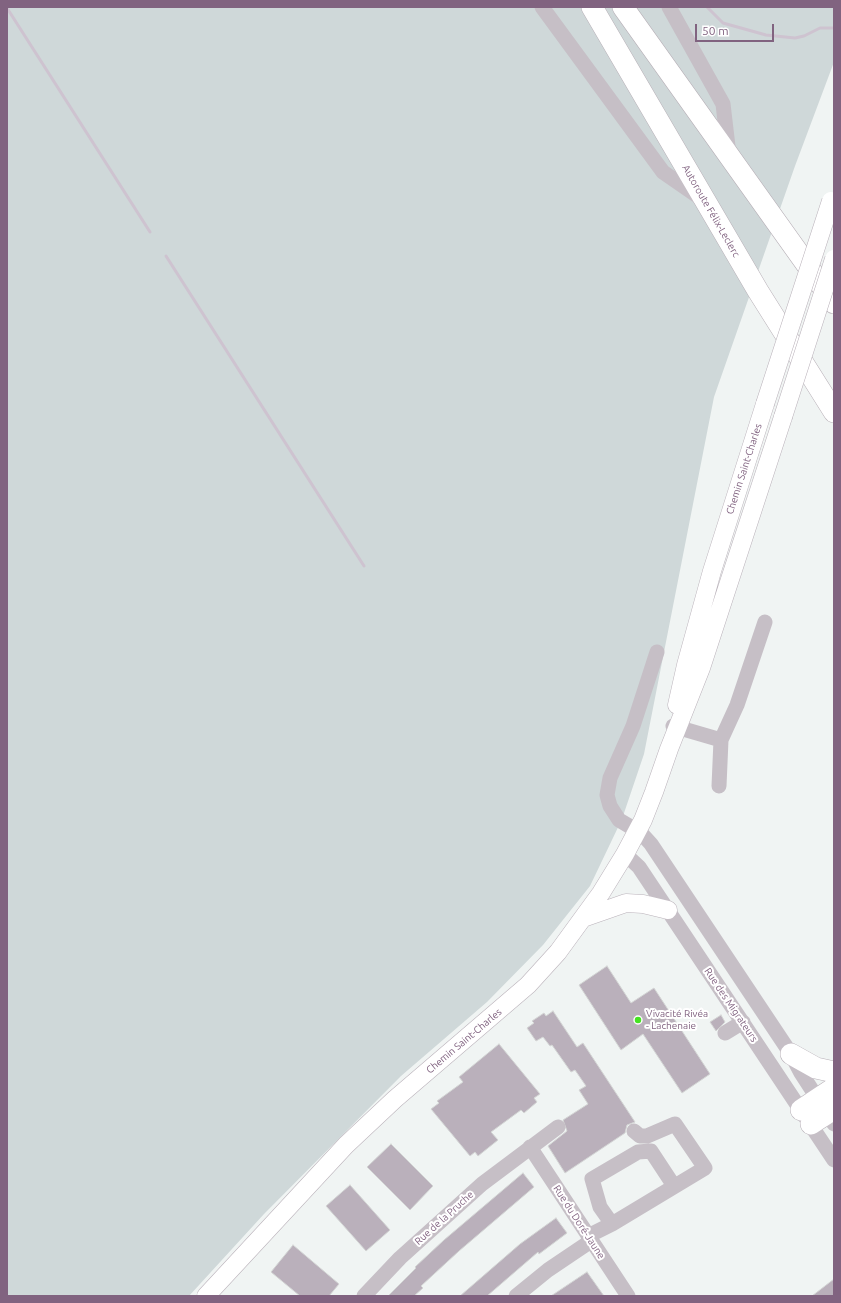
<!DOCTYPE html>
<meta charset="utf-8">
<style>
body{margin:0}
#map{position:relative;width:841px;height:1303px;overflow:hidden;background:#f0f4f3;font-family:Ubuntu,sans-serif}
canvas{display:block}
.frame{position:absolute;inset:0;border:8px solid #816380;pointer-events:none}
.scale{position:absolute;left:695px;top:24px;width:79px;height:18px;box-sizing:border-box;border:2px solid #816380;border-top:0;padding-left:5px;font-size:12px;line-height:14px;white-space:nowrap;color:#816380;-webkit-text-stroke:3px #fff;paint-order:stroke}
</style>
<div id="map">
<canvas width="841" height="1303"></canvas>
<div class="frame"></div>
<div class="scale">50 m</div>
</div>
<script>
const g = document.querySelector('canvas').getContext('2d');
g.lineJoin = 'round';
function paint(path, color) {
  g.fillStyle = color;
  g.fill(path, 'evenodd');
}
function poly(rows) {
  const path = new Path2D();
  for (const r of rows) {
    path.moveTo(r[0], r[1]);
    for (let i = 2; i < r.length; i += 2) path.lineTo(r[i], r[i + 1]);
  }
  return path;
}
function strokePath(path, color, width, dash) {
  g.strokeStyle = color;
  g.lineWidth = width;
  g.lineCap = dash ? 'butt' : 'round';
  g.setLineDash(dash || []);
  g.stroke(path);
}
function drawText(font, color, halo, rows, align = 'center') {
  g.font = font + ' Ubuntu,sans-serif';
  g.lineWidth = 4;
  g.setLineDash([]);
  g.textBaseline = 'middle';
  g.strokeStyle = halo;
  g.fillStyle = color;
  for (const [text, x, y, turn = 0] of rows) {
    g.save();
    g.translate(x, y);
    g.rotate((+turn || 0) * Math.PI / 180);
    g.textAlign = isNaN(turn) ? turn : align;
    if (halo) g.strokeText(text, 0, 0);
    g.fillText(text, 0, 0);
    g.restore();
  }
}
const green = poly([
 [7,7,834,7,834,62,795,166,714,397,644,754,622,819,590,886,543,945,487,1002,401,1076,264,1214,189,1296,7,1296]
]);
const stream = poly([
 [707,7,723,23,766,35,795,38,804,36,820,28,834,28],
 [7,8,150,232],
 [166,256,364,566]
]);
const building = poly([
 [607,966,631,1003,654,988,710,1074,682,1093,643,1034,621,1050,579,985,607,966],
 [553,1011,577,1047,583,1043,635,1122,627,1125,625,1133,565,1173,548,1146,567,1131,563,1120,588,1104,579,1090,586,1086,575,1070,571,1072,552,1045,550,1046,543,1037,536,1041,527,1028,534,1023,532,1021,544,1013,546,1016,553,1011],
 [721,1015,725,1022,716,1031,710,1022,721,1015],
 [499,1044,540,1094,534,1098,537,1102,524,1113,521,1110,491,1132,498,1140,478,1156,475,1152,470,1156,431,1109,439,1103,437,1101,463,1082,459,1077,499,1044],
 [391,1144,433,1186,410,1210,367,1167,391,1144],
 [523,1173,534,1187,459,1251,421,1286,423,1288,414,1296,388,1296,416,1268,415,1267,444,1240,523,1173],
 [350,1185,390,1230,366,1251,326,1206,350,1185],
 [556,1218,567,1233,539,1254,538,1252,487,1296,460,1296,520,1244,556,1218],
 [293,1245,339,1284,329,1296,300,1296,271,1272,293,1245],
 [587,1272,604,1296,551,1296,587,1272],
 [834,1279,834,1296,812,1296,834,1279]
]);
const minor = poly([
 [542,7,663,172,702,199],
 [669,7,723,104,729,155],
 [657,652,633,726,610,778,607,795,610,806,619,820,641,833,651,844,791,1054,801,1073,834,1124],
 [673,726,721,740],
 [719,786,721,740,737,705,765,622],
 [625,854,639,867,834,1160],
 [725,1033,743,1022],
 [530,1147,628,1296],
 [612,1224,600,1207,592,1179,638,1152,651,1151,674,1186],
 [588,1236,612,1224,705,1168,675,1124,647,1136,640,1136,634,1131],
 [364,1296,400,1258,482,1184,558,1127],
 [516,1296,548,1270,591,1241]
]);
const major = poly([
 [677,705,686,665,712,571,765,404],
 [583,918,626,903,643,904,668,910],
 [206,1296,346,1145,395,1099,528,985,558,952,601,893,625,854,643,820,654,792,669,749,701,668,783,417]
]);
const highway = poly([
 [592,7,758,291,834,412],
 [623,7,834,303],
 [791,1054,816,1068,834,1072],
 [801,1110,834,1088],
 [811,1124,834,1109]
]);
const majorBridge = poly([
 [765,404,831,201],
 [783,417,834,259]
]);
const markers = [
 [638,1020,4,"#45e322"]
];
const streetNames = [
 ["Autoroute Félix-Leclerc",711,211,60],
 ["Chemin Saint-Charles",744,469,-72],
 ["Rue des Migrateurs",731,1005,56],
 ["Chemin Saint-Charles",464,1041,-40],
 ["Rue de la Pruche",444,1218,-42],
 ["Rue du Doré-Jaune",579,1222,57]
];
const poiNames = [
 ["Vivacité Rivéa",646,1014],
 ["- Lachenaie",646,1026]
];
paint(green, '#cfd8d9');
strokePath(stream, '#cec3d0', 3);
paint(building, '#bab0bb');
strokePath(building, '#d3d5d4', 1);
strokePath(major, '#bab2ba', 19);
strokePath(highway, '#b7b0b7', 22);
strokePath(minor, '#c6bfc6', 15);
strokePath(major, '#fff', 18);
strokePath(highway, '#fff', 21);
strokePath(majorBridge, '#bab2ba', 19, []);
strokePath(majorBridge, '#fff', 18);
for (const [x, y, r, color] of markers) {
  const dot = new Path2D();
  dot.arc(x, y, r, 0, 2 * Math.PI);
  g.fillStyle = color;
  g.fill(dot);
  strokePath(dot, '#fff', 1.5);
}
drawText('10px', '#816380', '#fff', streetNames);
drawText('10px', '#816380', '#fff', poiNames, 'left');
</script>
